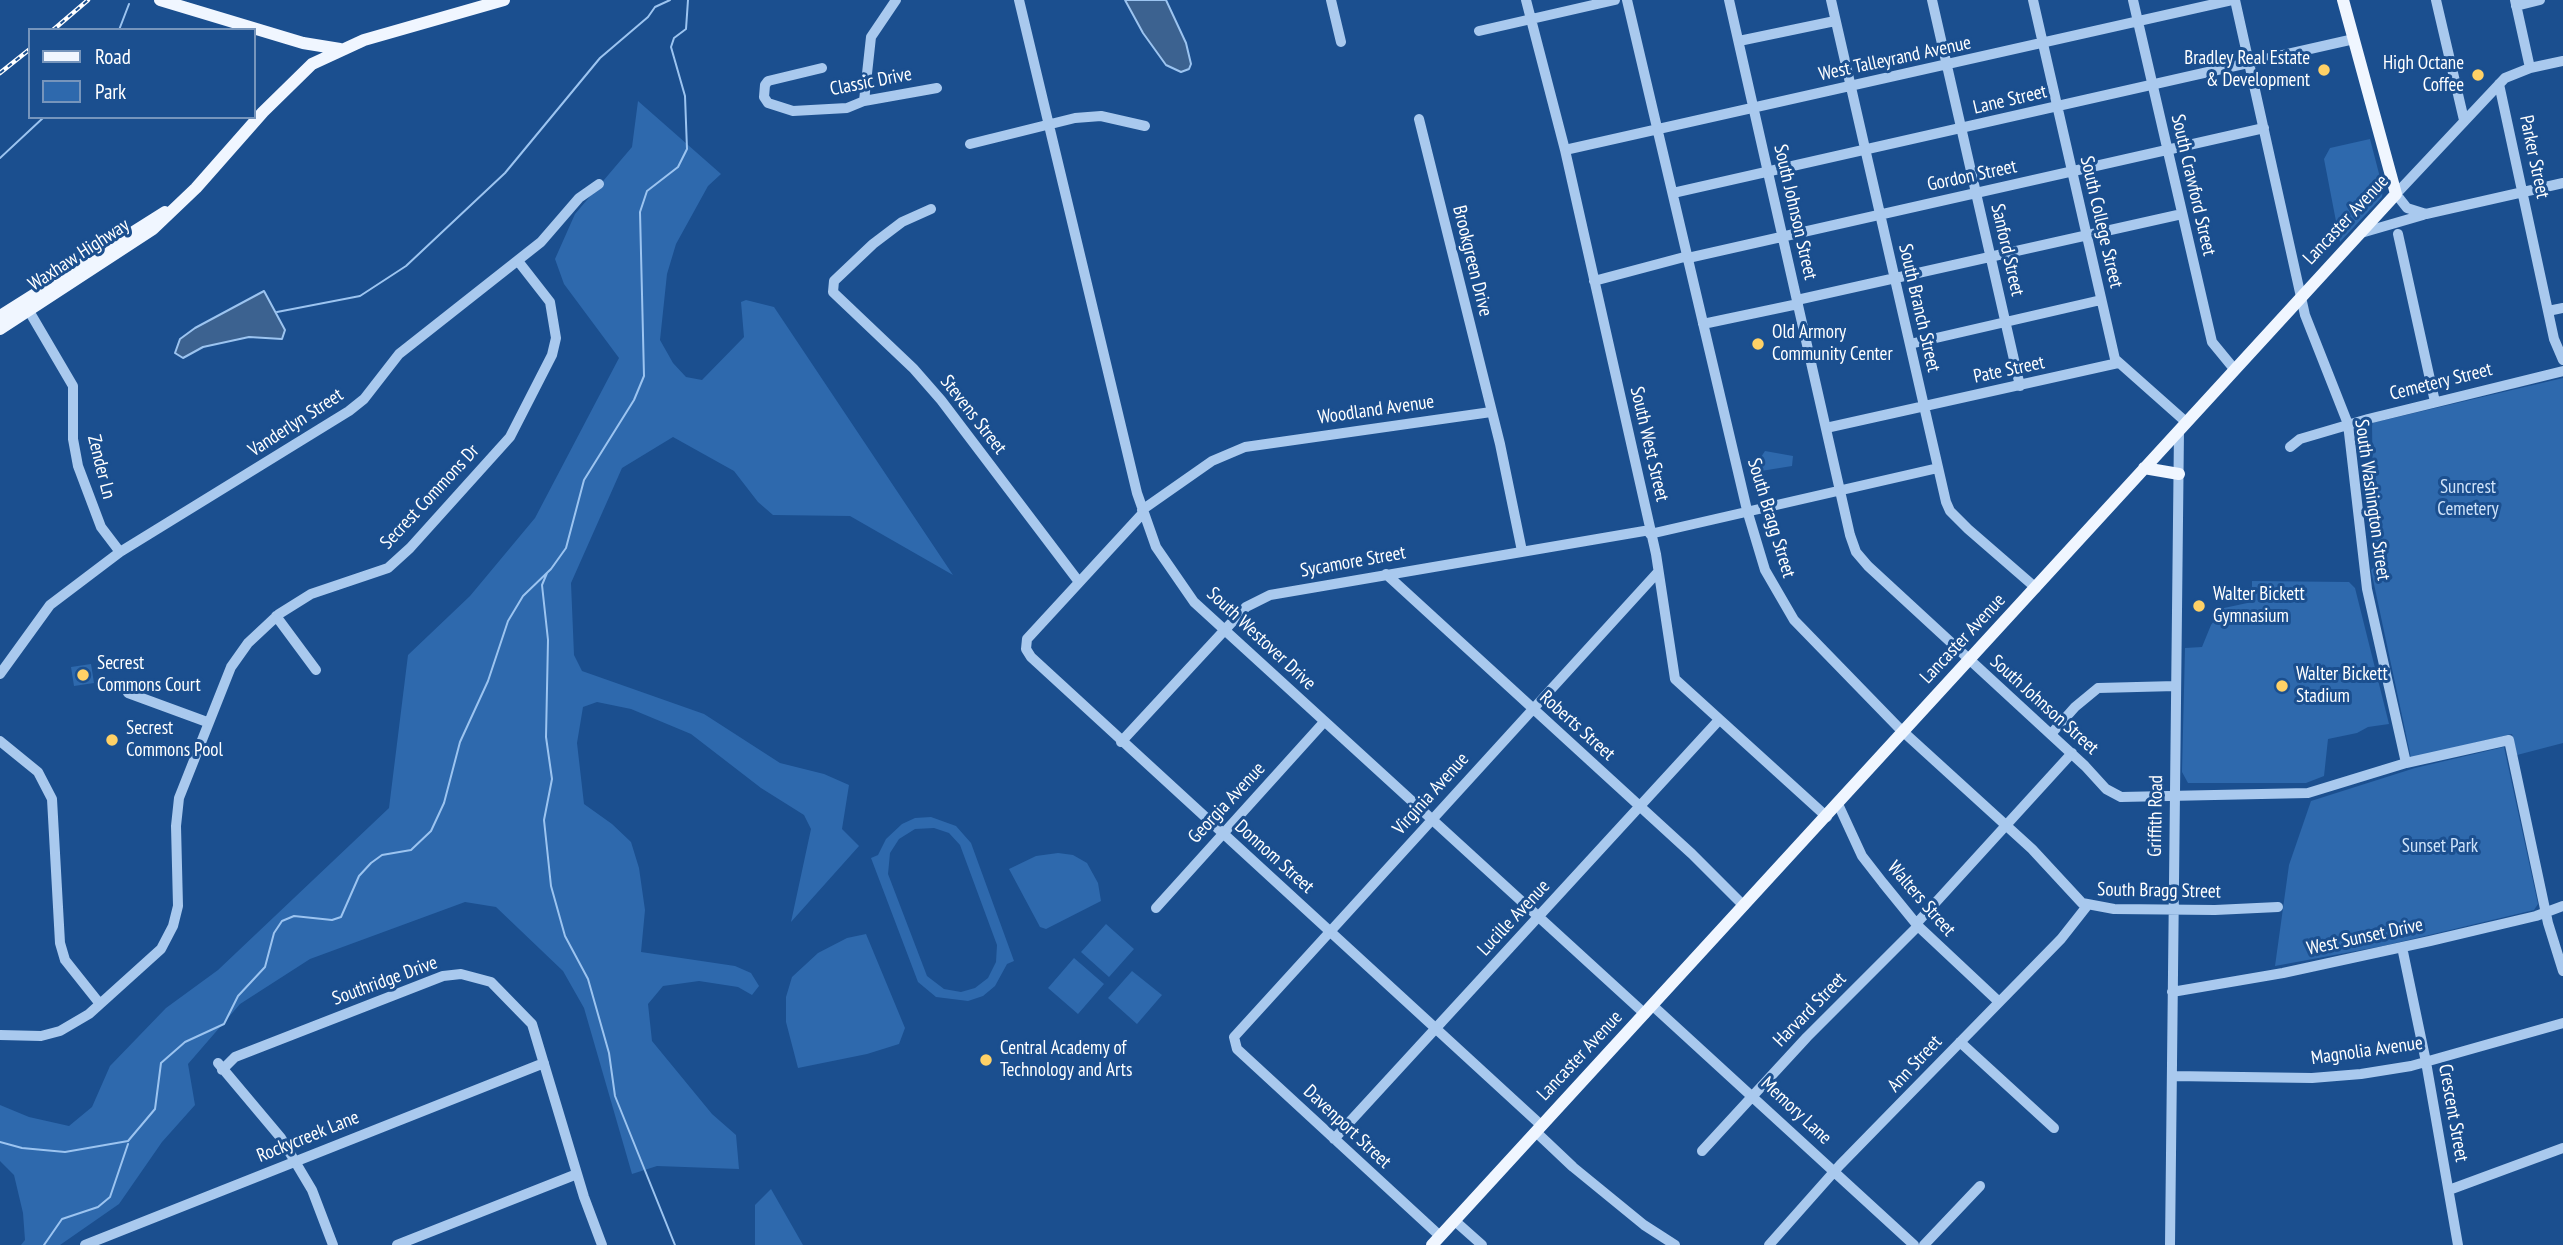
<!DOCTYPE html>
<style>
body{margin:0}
#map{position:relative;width:2563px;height:1245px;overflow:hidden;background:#1b4f8f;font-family:"PT Sans Narrow",sans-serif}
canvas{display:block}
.legend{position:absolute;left:28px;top:28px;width:228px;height:91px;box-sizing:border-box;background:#1b4f8f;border:2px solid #7695bc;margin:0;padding:9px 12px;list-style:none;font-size:21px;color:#fff}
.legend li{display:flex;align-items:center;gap:14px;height:35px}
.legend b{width:35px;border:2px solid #7695bc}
</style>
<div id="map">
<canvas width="2563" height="1245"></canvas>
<ul class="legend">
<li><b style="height:9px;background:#f0f6ff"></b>Road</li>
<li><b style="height:19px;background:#2e69ad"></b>Park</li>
</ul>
</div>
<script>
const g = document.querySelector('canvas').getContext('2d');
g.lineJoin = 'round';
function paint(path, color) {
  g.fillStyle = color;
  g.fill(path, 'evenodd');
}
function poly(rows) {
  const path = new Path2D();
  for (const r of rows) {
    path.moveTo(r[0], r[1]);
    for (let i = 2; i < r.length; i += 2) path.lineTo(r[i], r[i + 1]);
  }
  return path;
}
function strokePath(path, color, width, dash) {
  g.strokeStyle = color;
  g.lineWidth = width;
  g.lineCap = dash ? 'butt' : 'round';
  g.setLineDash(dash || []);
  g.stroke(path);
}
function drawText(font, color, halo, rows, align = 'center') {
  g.font = font + ' "PT Sans Narrow",sans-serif';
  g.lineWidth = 6;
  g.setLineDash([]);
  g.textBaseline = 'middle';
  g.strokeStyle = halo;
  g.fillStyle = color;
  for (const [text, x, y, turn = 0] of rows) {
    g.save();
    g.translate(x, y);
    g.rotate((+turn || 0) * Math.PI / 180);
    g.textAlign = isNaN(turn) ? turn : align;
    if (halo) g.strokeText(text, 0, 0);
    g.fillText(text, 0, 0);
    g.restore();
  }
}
const green = poly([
 [638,101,721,174,708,186,676,244,667,274,660,340,673,363,686,377,702,380,744,337,741,302,746,300,774,307,953,575,850,516,773,515,758,502,734,471,673,437,622,468,571,583,574,655,582,671,704,714,780,763,824,774,849,785,842,829,859,846,791,922,811,829,804,815,761,788,691,734,631,709,597,702,583,707,577,743,584,804,612,824,631,842,639,868,645,910,641,952,735,966,751,973,759,986,752,995,738,987,699,981,663,986,648,1004,652,1041,712,1114,736,1135,739,1169,657,1166,632,1174,584,1008,563,971,496,907,465,902,310,959,240,1004,188,1064,195,1105,162,1142,119,1204,60,1245,21,1245,25,1240,23,1213,14,1175,0,1161,0,1105,29,1117,69,1126,92,1107,110,1066,166,1008,218,970,389,808,408,655,470,596,535,518,619,358,564,284,555,259,575,214,632,147],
 [2370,139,2383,189,2382,197,2340,242,2324,159,2330,148],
 [2563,378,2563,743,2517,755,2512,734,2411,758,2371,570,2374,567,2372,423],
 [1765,451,1793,456,1792,466,1761,471,1761,457],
 [2252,581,2349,582,2355,588,2389,724,2368,727,2357,733,2328,739,2324,776,2306,783,2188,783,2182,772,2185,648,2202,647,2211,625,2224,608,2252,602],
 [91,664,94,683,74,686,71,667],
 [2504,747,2538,904,2534,910,2383,946,2275,966,2289,865,2311,801,2415,768],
 [931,817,956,826,971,843,1014,961,1007,964,995,986,983,996,968,1001,936,997,918,982,871,858,878,855,886,839,902,824,915,818],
 [934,828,949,833,960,845,997,945,996,962,988,978,975,988,961,992,944,989,927,976,888,874,890,853,899,839,915,829],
 [1058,853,1073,855,1087,863,1098,883,1101,901,1046,929,1040,927,1009,869,1036,856],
 [1106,924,1134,949,1109,977,1081,952],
 [866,934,905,1028,899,1044,867,1054,798,1068,786,1022,786,997,792,977,818,953,847,938],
 [1074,958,1104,984,1078,1014,1048,988],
 [1132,971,1162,995,1137,1024,1108,998],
 [771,1189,803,1245,755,1245,755,1205]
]);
const water = poly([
 [1125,0,1166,0,1186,43,1191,64,1189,69,1181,72,1166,65,1143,33,1125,0],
 [264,291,285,330,282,339,249,337,203,347,183,358,175,353,180,339,195,328,264,291]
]);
const stream = poly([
 [119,30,129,4],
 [0,158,44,117],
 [277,312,360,296,406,266,505,173,600,58,648,17,655,7,670,0],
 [547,573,542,585,548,640,546,737,552,779,544,820,551,886,565,936,588,979,609,1053,615,1096,675,1245],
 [0,1142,22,1148,65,1152,128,1141,155,1109,161,1063,185,1042,224,1024,238,996,265,967,274,933,282,921,294,916,332,920,341,917,359,876,371,863,382,855,411,850,431,831,444,803,460,742,488,681,508,621,523,596,551,569,566,548,584,480,634,400,644,376,640,212,647,191,678,167,687,149,685,96,671,47,674,38,686,29,688,0],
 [44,1245,62,1219,98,1207,110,1197,128,1144]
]);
const minor = poly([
 [1019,0,1137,493,1156,547,1194,602,1645,1014],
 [1331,0,1341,42],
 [1526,0,1565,150,1656,554,1675,679,1827,817],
 [1627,0,1747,510,1765,570,1794,620,1898,727,2032,849,2082,903,2114,909,2215,910,2278,907],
 [1729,0,1850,535,1856,552,1868,566,2085,766,2106,789,2121,797,2308,793,2406,763,2509,740,2548,923,2563,971],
 [1831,0,1946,502,1950,511,1968,529,2036,588],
 [1932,0,2020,386],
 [2033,0,2115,359,2186,422],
 [2133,0,2212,342,2235,370],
 [2235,0,2305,315,2348,424,2367,589,2406,763],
 [2436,0,2464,120],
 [2515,0,2530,68],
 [2516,6,2540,0],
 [1479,31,1615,0],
 [1739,41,1835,21],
 [2563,61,2530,68,2505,78,2396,194,2407,208,2426,214,2563,183],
 [822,68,768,81,765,85,764,97,768,103,793,111,847,108,864,101,937,88],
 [2499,84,2554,339,2563,360],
 [864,101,871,37,896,0],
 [1419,119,1500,444,1522,551],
 [970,144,1075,118,1101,116,1145,126],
 [1565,150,2232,0],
 [1673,193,2354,39],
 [931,209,902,222,873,244,834,281,833,292,913,368,941,400,1079,582],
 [2361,233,2423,215],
 [2398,234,2435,402],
 [1688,258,2264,128],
 [1594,281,1688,256],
 [1797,300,2182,214],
 [29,311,73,386,73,439,78,466,101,527,120,552],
 [2548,311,2563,308],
 [1703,324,1798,304],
 [1910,344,2101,300],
 [1826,428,2118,363],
 [2290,447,2300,439,2368,419,2563,371],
 [1142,510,1212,461,1245,447,1491,412],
 [1143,513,1027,639,1026,649,1031,657,1542,1126],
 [1650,534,1938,468],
 [1386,574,1692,854,1744,906],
 [276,616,316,670],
 [0,674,50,605,120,552,349,411,364,399,399,354,541,242,579,198,599,184],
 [128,693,207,722],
 [2051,734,2075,707,2098,688,2176,686],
 [0,741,38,772,52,799,60,943,65,960,100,1004],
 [1121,742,1246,607,1270,595,1650,530],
 [1838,804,1862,856,1883,883,1918,926,1998,1001],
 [1156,908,1324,722],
 [1916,924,2072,753],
 [2402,947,2426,1062,2458,1245],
 [2172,992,2283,973,2430,941,2536,916,2563,906],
 [1652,1005,1914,1245],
 [0,1035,41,1036,60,1031,89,1014,161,949,173,926,178,906,176,826,179,798,231,667,248,643,279,614,311,594,388,568,410,548,510,437,552,355,556,338,550,302,518,261],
 [1960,1042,2054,1128],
 [218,1063,281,1138,312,1190,333,1245],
 [222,1070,235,1057,443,976,461,974,491,982,532,1024,584,1197,602,1245],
 [2172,1076,2312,1078,2361,1074,2411,1066,2563,1023],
 [1536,1132,1573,1167,1644,1225,1675,1245],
 [1334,1139,1719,720],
 [1702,1151,1807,1037,1918,926],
 [2449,1190,2563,1148],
 [1455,1221,1482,1245],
 [1440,1236,1237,1049,1234,1037,1658,572],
 [85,1245,544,1063],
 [397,1245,577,1174],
 [1769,1245,1840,1165,2061,939,2087,906],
 [1924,1245,1980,1186],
 [2170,1245,2179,430]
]);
const major = poly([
 [160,0,303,43,340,49],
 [0,316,165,212],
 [0,329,153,229,196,188,263,112,312,64,364,40,504,0],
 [2144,468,2179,474],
 [1432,1245,2396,194,2343,0]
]);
const rail = poly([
 [53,30,88,0],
 [0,73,30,49]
]);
const markers = [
 [2324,70,7,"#ffd166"],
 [2478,75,7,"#ffd166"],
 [1758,344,7,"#ffd166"],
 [2199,606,7,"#ffd166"],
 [83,675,7,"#ffd166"],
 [2282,686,7,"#ffd166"],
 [112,740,7,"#ffd166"],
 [986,1060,7,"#ffd166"]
];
const streetNames = [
 ["West Talleyrand Avenue",1895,59,-12],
 ["Classic Drive",871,82,-11],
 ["Lane Street",2010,100,-13],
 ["Parker Street",2534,157,78],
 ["Gordon Street",1972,176,-12],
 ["South Crawford Street",2193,185,77],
 ["South Johnson Street",1795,212,77],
 ["Lancaster Avenue",2346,220,-47],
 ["South College Street",2101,222,77],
 ["Sanford Street",2007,250,77],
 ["Waxhaw Highway",79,255,-33],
 ["Brookgreen Drive",1472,261,76],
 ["South Branch Street",1919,308,77],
 ["Pate Street",2009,370,-12],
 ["Cemetery Street",2441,382,-14],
 ["Woodland Avenue",1376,410,-8],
 ["Stevens Street",973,415,52],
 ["Vanderlyn Street",296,423,-33],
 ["South West Street",1649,444,77],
 ["Zender Ln",101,467,76],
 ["Secrest Commons Dr",430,497,-47],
 ["South Washington Street",2372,500,82],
 ["South Bragg Street",1771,518,73],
 ["Sycamore Street",1353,562,-10],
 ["South Westover Drive",1261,639,43],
 ["Lancaster Avenue",1963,639,-47],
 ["South Johnson Street",2044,705,42],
 ["Roberts Street",1577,726,42],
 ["Virginia Avenue",1431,794,-48],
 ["Georgia Avenue",1227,803,-47],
 ["Griffith Road",2156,816,-89],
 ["Donnom Street",1274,857,42],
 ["South Bragg Street",2159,891,1],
 ["Walters Street",1921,899,49],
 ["Lucille Avenue",1514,918,-47],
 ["West Sunset Drive",2365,937,-12],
 ["Southridge Drive",385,981,-20],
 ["Harvard Street",1810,1010,-46],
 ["Magnolia Avenue",2367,1051,-8],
 ["Lancaster Avenue",1580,1056,-47],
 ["Ann Street",1915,1064,-47],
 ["Memory Lane",1796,1111,43],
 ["Crescent Street",2453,1113,80],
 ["Davenport Street",1347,1127,43],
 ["Rockycreek Lane",308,1137,-22]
];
const poiNames = [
 ["Bradley Real Estate",2310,59,"right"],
 ["& Development",2310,81,"right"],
 ["High Octane",2464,64,"right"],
 ["Coffee",2464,86,"right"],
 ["Old Armory",1772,333],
 ["Community Center",1772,355],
 ["Walter Bickett",2213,595],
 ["Gymnasium",2213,617],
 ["Secrest",97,664],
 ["Commons Court",97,686],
 ["Walter Bickett",2296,675],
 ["Stadium",2296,697],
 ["Secrest",126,729],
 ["Commons Pool",126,751],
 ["Central Academy of",1000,1049],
 ["Technology and Arts",1000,1071]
];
const parkNames = [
 ["Suncrest",2468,488],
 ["Cemetery",2468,510],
 ["Sunset Park",2440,847]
];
paint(green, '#2e69ad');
paint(water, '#3c6290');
strokePath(water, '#9cc4f0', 2);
strokePath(stream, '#9cc4f0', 2);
strokePath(minor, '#a9c9ee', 10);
strokePath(major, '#f0f6ff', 12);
strokePath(rail, '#fff', 4.5);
strokePath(rail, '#1b4f8f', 2, [5]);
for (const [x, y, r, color] of markers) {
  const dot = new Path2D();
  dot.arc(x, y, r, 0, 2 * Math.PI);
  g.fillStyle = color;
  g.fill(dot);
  strokePath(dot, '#1b4f8f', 2.5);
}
drawText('19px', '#fff', '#1b4f8f', streetNames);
drawText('19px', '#fff', '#1b4f8f', poiNames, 'left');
drawText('19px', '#cfe3fa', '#1b4f8f', parkNames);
</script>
